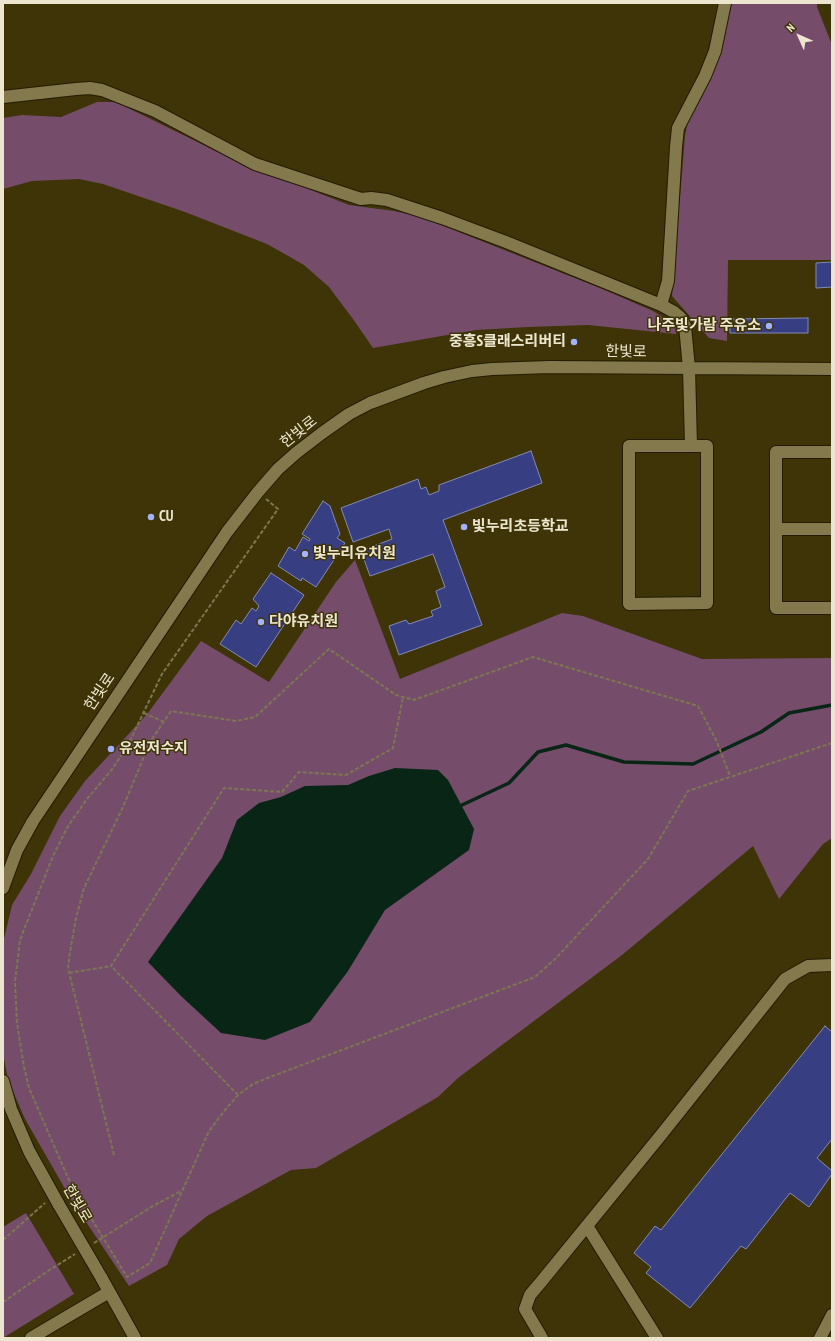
<!DOCTYPE html>
<meta charset="utf-8">
<style>
body{margin:0}
#map{position:relative;width:835px;height:1341px;overflow:hidden;background:#3e3407;font-family:"PT Sans Narrow",sans-serif}
canvas{display:block}
.frame{position:absolute;inset:0;border:4px solid #ece6cf;pointer-events:none}
.north{position:absolute;left:779px;top:16px;width:40px;height:40px;-webkit-text-stroke:3px #3e3407;paint-order:stroke;rotate:315deg;font-size:11px;font-weight:700;line-height:16px;text-align:center;color:#ece6cf}
.north::after{content:'';display:block;margin:auto;width:14px;height:18px;background:#ece6cf;clip-path:polygon(50% 0,100% 100%,50% 72%,0 100%)}
</style>
<div id="map">
<canvas width="835" height="1341"></canvas>
<div class="frame"></div>
<div class="north">N</div>
</div>
<script>
const g = document.querySelector('canvas').getContext('2d');
g.lineJoin = 'round';
function paint(path, color) {
  g.fillStyle = color;
  g.fill(path, 'evenodd');
}
function poly(rows) {
  const path = new Path2D();
  for (const r of rows) {
    path.moveTo(r[0], r[1]);
    for (let i = 2; i < r.length; i += 2) path.lineTo(r[i], r[i + 1]);
  }
  return path;
}
function strokePath(path, color, width, dash) {
  g.strokeStyle = color;
  g.lineWidth = width;
  g.lineCap = dash ? 'butt' : 'round';
  g.setLineDash(dash || []);
  g.stroke(path);
}
function drawText(font, color, halo, rows, align = 'center') {
  g.font = font + ' "PT Sans Narrow","Noto Sans KR",sans-serif';
  g.lineWidth = 3;
  g.setLineDash([]);
  g.textBaseline = 'middle';
  g.strokeStyle = halo;
  g.fillStyle = color;
  for (const [text, x, y, turn = 0] of rows) {
    g.save();
    g.translate(x, y);
    g.rotate((+turn || 0) * Math.PI / 180);
    g.textAlign = isNaN(turn) ? turn : align;
    if (halo) g.strokeText(text, 0, 0);
    g.fillText(text, 0, 0);
    g.restore();
  }
}
const green = poly([
 [732,3,817,3,817,7,832,45,832,260,728,260,727,341,709,338,672,296,685,136,688,121,719,57],
 [97,102,116,102,230,158,349,205,394,211,421,217,600,288,653,311,675,325,676,334,588,325,528,327,476,330,373,348,353,319,329,287,304,265,267,244,185,212,103,184,79,179,32,181,3,189,3,118,22,115,61,117],
 [355,560,400,679,562,613,583,616,702,659,832,658,832,838,823,844,779,899,753,846,622,955,458,1078,438,1097,316,1168,291,1170,207,1216,179,1239,167,1265,129,1286,72,1201,25,1119,8,1080,3,1053,3,943,12,905,31,874,60,816,85,781,148,713,201,641,269,682,336,582],
 [26,1213,74,1294,3,1338,3,1227]
]);
const water = poly([
 [395,768,438,770,448,780,474,829,469,850,385,910,348,971,310,1022,265,1040,221,1033,181,996,148,962,222,858,237,820,259,803,281,797,305,786,348,785,369,776]
]);
const stream = poly([
 [462,805,509,783,538,752,566,745,624,762,693,764,761,732,789,713,832,705]
]);
const building = poly([
 [832,262,832,287,816,288,816,263,832,262],
 [808,318,808,333,730,333,730,319,808,318],
 [531,451,542,483,443,520,482,625,399,655,389,626,406,620,409,624,433,616,431,611,441,607,436,591,445,587,433,554,370,576,361,551,392,539,389,529,353,542,341,508,418,479,421,489,426,487,429,495,439,491,439,485,531,451],
 [323,501,330,506,340,534,337,538,345,543,316,587,302,578,301,581,278,566,289,547,295,551,303,537,309,541,310,539,302,534,323,501],
 [271,573,304,595,256,667,220,644,236,620,241,624,252,608,256,611,259,606,253,599,271,573],
 [825,1026,832,1032,832,1139,817,1158,832,1171,832,1174,809,1207,790,1193,746,1249,741,1246,690,1308,646,1273,651,1267,634,1253,655,1226,661,1230,825,1026]
]);
const path = poly([
 [266,499,278,509,162,674,128,745,113,768,87,799,68,826,53,856,20,940,15,982,17,1023,24,1067,29,1088,72,1187,127,1277,150,1263,209,1131,225,1110,238,1095,253,1084,265,1079,535,977,556,958,648,859,688,791,832,743],
 [144,713,164,722],
 [69,973,111,966],
 [238,1095,111,966,224,788,282,792,299,772,346,775,393,748,403,697],
 [114,1155,68,968,70,952,76,918,84,888,123,807,150,742,171,711,236,721,255,717,329,649,396,695,414,700,533,657,698,706,717,742,730,776],
 [3,1240,45,1203],
 [94,1243,153,1206,181,1191],
 [3,1302,48,1271,75,1254]
]);
const minor = poly([
 [3,97,76,89,90,88,102,90,155,111,255,164,361,199,371,198,387,200,442,218,506,242,661,305,674,312,681,318,685,326,689,368,691,446],
 [661,305,668,281,676,147,678,128,705,76,715,51,725,3],
 [629,446,707,446,707,603,629,604,629,446],
 [832,452,776,452,776,608,832,608],
 [776,529,832,529],
 [3,888,17,850,33,821,227,532,258,492,278,469,296,453,322,433,349,414,370,403,424,383,444,377,472,371,492,369,550,367,832,369],
 [3,1081,11,1109,29,1151,59,1205],
 [587,1226,657,1338],
 [101,1277,135,1338],
 [31,1338,109,1292],
 [542,1338,525,1309,530,1295,541,1282,661,1135,785,979,808,966,832,965],
 [820,1338,832,1315]
]);
const minorBridge = poly([
 [59,1205,101,1277]
]);
const markers = [
 [769,326,4,"#a4b1fc"],
 [574,342,4,"#a4b1fc"],
 [151,517,4,"#a4b1fc"],
 [464,527,4,"#a4b1fc"],
 [305,554,4,"#a4b1fc"],
 [261,622,4,"#a4b1fc"],
 [111,749,4,"#a4b1fc"]
];
const poiNames = [
 ["나주빛가람 주유소",761,326,"right"],
 ["중흥S클래스리버티",566,342,"right"],
 ["CU",159,517],
 ["빛누리초등학교",472,527],
 ["빛누리유치원",313,554],
 ["다야유치원",269,622],
 ["유전저수지",119,749]
];
const streetNames = [
 ["한빛로",626,352,1],
 ["한빛로",299,432,-38],
 ["한빛로",100,692,-56],
 ["한빛로",77,1204,60]
];
paint(green, '#754d6b');
paint(water, '#082515');
strokePath(stream, '#082515', 3.5);
paint(building, '#373e82');
strokePath(building, '#838bb4', 1);
strokePath(minor, '#231c00', 14);
strokePath(path, '#7e7651', 2, [4, 2]);
strokePath(minor, '#83794d', 12);
strokePath(minorBridge, '#231c00', 14, []);
strokePath(minorBridge, '#83794d', 12);
for (const [x, y, r, color] of markers) {
  const dot = new Path2D();
  dot.arc(x, y, r, 0, 2 * Math.PI);
  g.fillStyle = color;
  g.fill(dot);
  strokePath(dot, '#3e3407', 1.5);
}
drawText('bold 15px', '#ece6cf', '#3e3407', poiNames, 'left');
drawText('15px', '#ece6cf', '#3e3407', streetNames);
</script>
